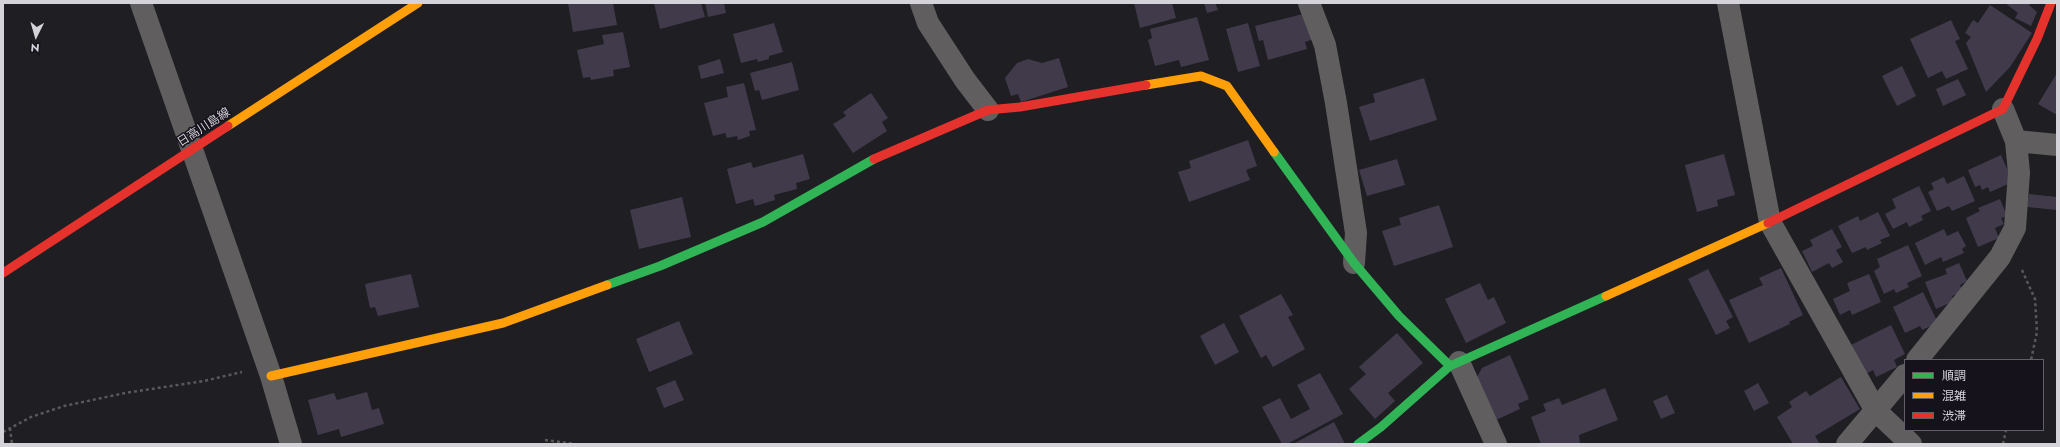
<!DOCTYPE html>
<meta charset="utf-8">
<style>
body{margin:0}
#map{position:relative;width:2060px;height:447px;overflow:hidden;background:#1f1e23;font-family:Jost,"Noto Sans JP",sans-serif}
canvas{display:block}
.frame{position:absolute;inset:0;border:4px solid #d5d3da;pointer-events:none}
.legend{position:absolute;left:1904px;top:359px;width:140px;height:72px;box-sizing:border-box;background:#15121c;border:1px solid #625f68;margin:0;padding:5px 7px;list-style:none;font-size:12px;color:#d5d3da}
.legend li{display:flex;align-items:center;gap:8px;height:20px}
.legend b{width:20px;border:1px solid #625f68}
.north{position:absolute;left:16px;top:16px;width:40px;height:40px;-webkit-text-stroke:3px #15121c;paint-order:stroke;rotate:185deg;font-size:11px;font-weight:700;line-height:16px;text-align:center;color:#d5d3da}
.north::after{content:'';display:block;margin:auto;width:14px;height:18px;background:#d5d3da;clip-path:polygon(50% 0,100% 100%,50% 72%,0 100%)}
</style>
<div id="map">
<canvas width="2060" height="447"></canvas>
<div class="frame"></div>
<ul class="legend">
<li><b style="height:5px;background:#30b455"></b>順調</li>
<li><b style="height:5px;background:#ff9f0a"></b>混雑</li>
<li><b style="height:5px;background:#e5322d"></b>渋滞</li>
</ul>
<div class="north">N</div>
</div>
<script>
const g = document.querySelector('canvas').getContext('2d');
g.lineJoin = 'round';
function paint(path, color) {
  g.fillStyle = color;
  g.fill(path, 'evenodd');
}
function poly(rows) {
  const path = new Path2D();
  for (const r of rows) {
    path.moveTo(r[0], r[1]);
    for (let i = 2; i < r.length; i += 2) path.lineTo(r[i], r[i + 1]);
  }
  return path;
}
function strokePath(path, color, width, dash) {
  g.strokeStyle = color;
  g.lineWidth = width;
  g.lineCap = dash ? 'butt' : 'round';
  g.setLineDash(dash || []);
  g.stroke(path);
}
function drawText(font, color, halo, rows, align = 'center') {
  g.font = font + ' Jost,"Noto Sans JP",sans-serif';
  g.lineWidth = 3;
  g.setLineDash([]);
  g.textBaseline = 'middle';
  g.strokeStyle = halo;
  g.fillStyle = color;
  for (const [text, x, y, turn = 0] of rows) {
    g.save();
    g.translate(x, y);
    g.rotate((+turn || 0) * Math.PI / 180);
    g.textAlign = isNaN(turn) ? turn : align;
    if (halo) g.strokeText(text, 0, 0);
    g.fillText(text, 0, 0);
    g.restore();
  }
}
const building = poly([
 [568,3,613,3,617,25,573,32],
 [654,3,701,3,705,17,660,29],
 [705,3,724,3,726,13,708,17],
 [1134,3,1172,3,1176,18,1140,28],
 [1204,3,1215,3,1218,10,1207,13],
 [2005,3,2031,3,2029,5,2037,12,2031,26,2015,18,2018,13],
 [1990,5,2032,33,2010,67,1986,92,1966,43,1971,37,1965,33,1973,20,1978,23],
 [1303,14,1314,39,1305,42,1307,49,1268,60,1263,40,1259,41,1255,26],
 [1197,17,1209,60,1181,67,1179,60,1155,66,1148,40,1152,38,1150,29],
 [1951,20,1960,39,1955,41,1968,69,1946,79,1942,71,1928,78,1910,39],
 [774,23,783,52,769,56,769,59,758,62,757,59,741,63,733,34],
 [1248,23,1260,66,1238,72,1226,29],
 [623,32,630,67,613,70,614,76,591,80,590,77,583,78,577,50,604,44,602,35],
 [1059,58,1068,87,1021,102,1018,94,1011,96,1005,78,1017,63,1028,59,1042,63],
 [720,59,724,73,701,79,698,66],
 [792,62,799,90,762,100,759,90,755,91,750,73],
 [1902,66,1916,96,1897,106,1882,76],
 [2057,73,2057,115,2038,104],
 [1424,78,1437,120,1370,141,1359,107,1375,102,1373,94],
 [1958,79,1966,95,1943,106,1936,89],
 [744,83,756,130,749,131,750,136,738,140,737,136,727,138,725,133,713,136,704,103,728,97,726,87],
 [871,93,888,118,882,122,887,131,853,153,833,124,846,116,843,112],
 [1248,140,1257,166,1246,170,1250,180,1189,202,1178,172,1191,168,1189,161],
 [803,154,810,179,796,183,797,189,774,195,775,200,755,206,753,199,736,204,727,169,751,162,753,168],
 [1724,154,1735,195,1717,200,1718,206,1697,212,1685,165],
 [2001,155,2013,182,1990,192,1988,187,1982,190,1980,185,1975,187,1968,170],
 [1397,159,1405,185,1367,196,1359,170],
 [1964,176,1975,201,1952,211,1949,206,1937,211,1928,192,1934,189,1931,183,1944,177,1947,184],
 [1919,186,1931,211,1921,216,1923,220,1909,227,1907,222,1893,229,1885,214,1896,208,1892,199],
 [2029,194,2057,197,2057,210,2027,207],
 [682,197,691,237,639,249,630,210],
 [2000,199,2007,216,2001,218,2004,224,1995,228,1999,238,1978,247,1966,218,1980,211,1978,208],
 [1439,205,1453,247,1394,266,1382,231,1401,225,1399,218],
 [1878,212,1890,236,1880,240,1882,243,1867,250,1866,247,1852,253,1838,226,1858,216,1860,221],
 [1832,229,1842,247,1836,250,1843,262,1832,268,1829,263,1812,272,1802,251,1813,246,1810,240],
 [1944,229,1947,236,1958,231,1966,246,1962,249,1964,253,1943,262,1941,257,1925,265,1915,243],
 [1908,245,1922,276,1907,283,1909,287,1896,293,1894,289,1884,294,1874,271,1880,267,1877,259],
 [1959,263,1967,281,1960,285,1963,291,1952,296,1954,301,1936,309,1925,282,1947,274,1945,269],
 [1781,268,1803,315,1789,322,1790,324,1749,343,1729,300,1763,285,1759,278],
 [1708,269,1733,317,1726,321,1730,328,1716,335,1688,279],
 [411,274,419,307,378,316,375,307,370,308,365,284],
 [1869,274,1881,302,1852,315,1850,310,1840,315,1833,299,1850,291,1847,283],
 [1480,283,1488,300,1494,297,1506,323,1466,343,1445,299],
 [1923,292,1938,323,1922,330,1920,326,1905,333,1893,307],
 [1281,294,1293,315,1288,317,1305,349,1273,367,1266,355,1261,358,1239,316],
 [679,321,693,354,649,372,636,339],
 [1224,323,1239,352,1215,365,1200,336],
 [1891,325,1905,354,1894,360,1897,367,1876,377,1873,370,1866,374,1851,345],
 [1397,333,1423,363,1388,393,1395,401,1375,419,1349,389,1366,374,1359,367],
 [1510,355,1529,399,1518,404,1520,409,1496,420,1477,377,1482,368],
 [1320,373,1343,414,1287,444,1282,444,1262,407,1280,398,1291,419,1310,409,1297,385],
 [1841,377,1860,409,1815,436,1820,444,1793,444,1777,417,1792,407,1789,402,1806,391,1810,396],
 [675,380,684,400,664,408,656,388],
 [1758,383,1769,403,1754,411,1744,391],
 [1605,388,1618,420,1579,435,1580,444,1541,444,1531,417,1546,411,1543,404,1559,398,1562,405],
 [367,392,372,410,379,408,384,424,341,437,339,429,318,435,308,400,334,393,337,400],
 [1667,395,1675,413,1661,419,1653,401],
 [1334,422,1345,444,1293,444]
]);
const path = poly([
 [2022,270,2035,299,2037,332,2031,360],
 [10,428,12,444],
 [3,432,31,417,64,406,125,393,204,381,242,372],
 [545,440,575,444],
 [2003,444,2006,430]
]);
const street = poly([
 [141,3,271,376,291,444],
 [921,3,928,23,965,80,988,110],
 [1309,3,1325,45,1336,103,1356,233,1354,263],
 [1728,3,1770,222,1876,411,1911,444],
 [2016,141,2057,145],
 [1917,360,2000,257,2015,228,2019,173,2016,141,2003,109],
 [1459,362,1496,444],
 [1847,444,1905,375]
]);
const fast = poly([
 [1274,152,1354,263,1399,316,1450,366],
 [607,285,660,266,763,222,874,159],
 [1358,444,1381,427,1450,366,1606,296]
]);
const slow = poly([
 [1146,85,1201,76,1227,86,1274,152],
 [228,126,418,3],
 [1606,296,1768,223],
 [271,376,503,323,607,285]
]);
const jam = poly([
 [874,159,988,110,1020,107,1146,85],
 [1768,223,2003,109,2037,39,2051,3],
 [3,273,228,126]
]);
const streetNames = [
 ["日高川島線",204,128,-33]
];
paint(building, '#403a4b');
strokePath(path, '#5a595a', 2.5, [3, 3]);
strokePath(street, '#605e5e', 22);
strokePath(fast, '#30b455', 9);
strokePath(slow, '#ff9f0a', 9);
strokePath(jam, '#e5322d', 9);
drawText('12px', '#d5d3da', '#15121c', streetNames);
</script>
